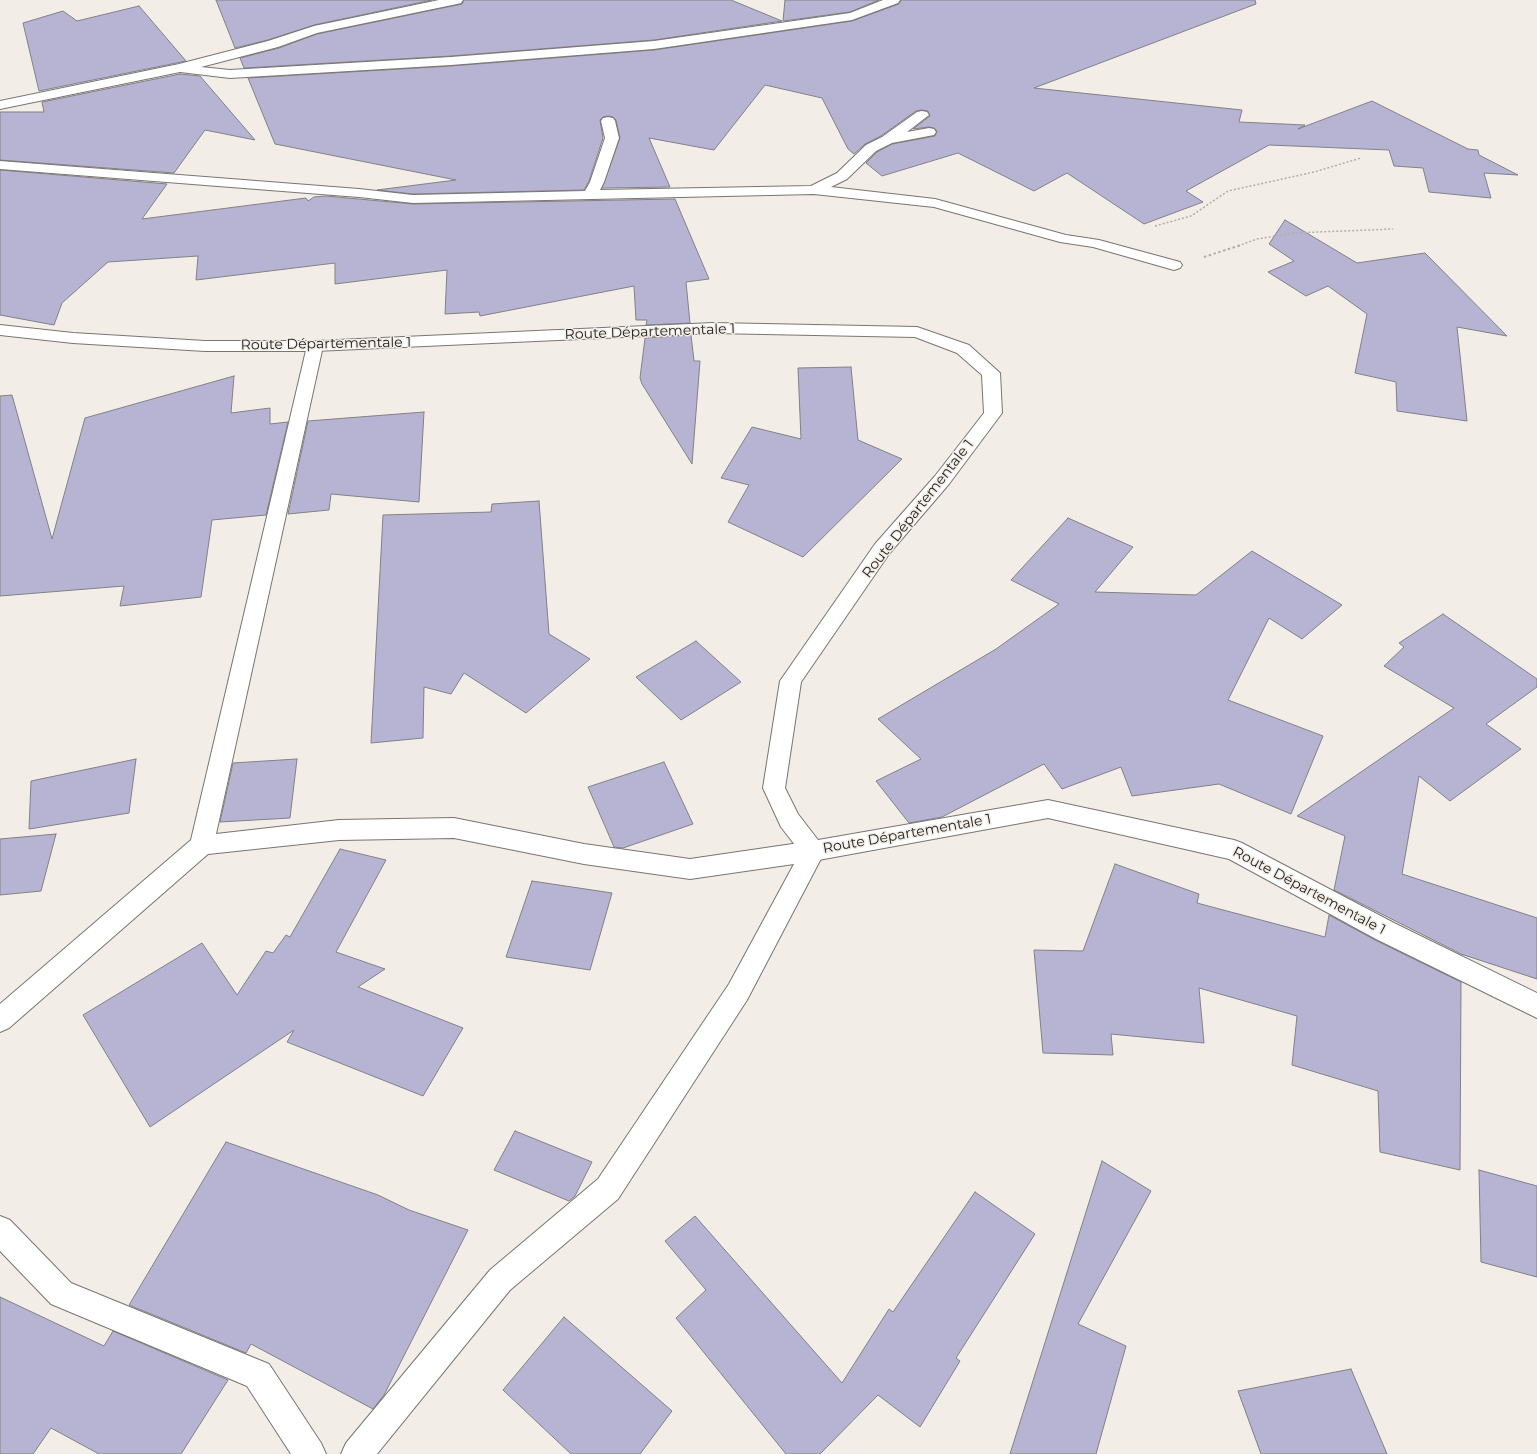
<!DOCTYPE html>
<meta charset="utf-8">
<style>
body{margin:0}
canvas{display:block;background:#f3ede7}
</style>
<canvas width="1537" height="1454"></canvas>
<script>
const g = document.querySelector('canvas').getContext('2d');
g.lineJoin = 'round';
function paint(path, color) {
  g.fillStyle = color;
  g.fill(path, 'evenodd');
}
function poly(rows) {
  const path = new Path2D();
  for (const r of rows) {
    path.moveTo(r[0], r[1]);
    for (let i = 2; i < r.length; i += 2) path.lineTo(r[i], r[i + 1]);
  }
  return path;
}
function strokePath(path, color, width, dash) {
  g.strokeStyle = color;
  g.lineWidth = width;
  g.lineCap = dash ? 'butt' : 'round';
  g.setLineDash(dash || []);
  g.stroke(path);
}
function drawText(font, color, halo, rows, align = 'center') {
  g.font = font + ' Montserrat,sans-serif';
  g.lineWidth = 3;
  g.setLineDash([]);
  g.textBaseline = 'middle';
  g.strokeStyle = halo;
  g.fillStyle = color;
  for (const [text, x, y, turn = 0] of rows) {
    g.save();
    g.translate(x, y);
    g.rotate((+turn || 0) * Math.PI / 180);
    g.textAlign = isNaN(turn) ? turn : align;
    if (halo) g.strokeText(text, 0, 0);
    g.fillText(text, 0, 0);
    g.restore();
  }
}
const building = poly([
 [216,0,432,0,314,25,268,40,235,48,216,0],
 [464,0,731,0,782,21,654,40,451,56,244,68,240,58,279,48,317,34,457,5,462,4,464,0],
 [785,0,879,0,850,12,783,21,785,0],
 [901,0,1255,0,1256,4,1034,88,1242,110,1239,122,1305,125,1298,129,1372,101,1468,149,1478,150,1479,155,1518,175,1484,173,1491,198,1429,192,1423,168,1394,166,1389,150,1269,145,1186,191,1203,202,1144,224,1067,173,1034,191,958,153,882,176,866,163,877,152,892,144,935,136,937,131,934,128,929,127,913,129,930,116,928,111,922,110,916,111,881,136,865,144,854,154,848,149,822,98,765,85,714,150,649,138,670,187,602,188,620,138,616,120,613,117,608,116,603,117,600,120,603,138,589,181,584,190,413,194,377,190,456,180,275,144,248,78,451,66,654,50,852,21,899,4,901,0],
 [139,6,186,61,39,91,23,23,63,11,77,21,139,6],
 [180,74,200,76,255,140,205,130,174,173,0,160,0,112,44,112,42,102,180,74],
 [0,170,167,184,142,219,306,198,308,201,314,197,326,196,413,204,675,199,709,279,686,282,690,323,646,325,647,320,636,320,634,286,480,316,479,312,445,314,447,270,335,284,335,263,196,280,198,256,108,262,62,303,54,325,0,315,0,170],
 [1285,220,1357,263,1425,253,1507,336,1457,327,1467,421,1397,411,1396,382,1355,373,1367,314,1328,286,1306,296,1268,272,1294,261,1269,244,1285,220],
 [691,335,694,361,700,361,692,464,642,384,640,378,645,338,691,335],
 [851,367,858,440,902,459,803,557,728,522,749,485,721,478,752,427,801,439,798,368,851,367],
 [234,376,231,413,270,408,270,424,288,422,266,515,212,520,201,597,120,606,124,586,0,596,0,396,12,395,52,539,85,418,234,376],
 [424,412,419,502,331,494,329,510,288,514,308,421,424,412],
 [539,501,549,634,590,659,526,713,464,673,451,694,424,687,423,738,371,743,383,515,491,512,492,504,539,501],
 [1068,518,1133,547,1095,592,1196,595,1252,551,1342,605,1302,639,1269,618,1228,700,1323,736,1291,814,1219,784,1132,796,1121,767,1062,789,1044,764,942,817,909,823,876,781,921,759,878,719,996,649,1059,604,1011,580,1068,518],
 [1443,614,1537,679,1537,687,1486,724,1521,749,1450,801,1419,776,1402,874,1537,918,1537,979,1461,954,1334,890,1345,836,1297,816,1454,708,1384,666,1404,647,1399,643,1443,614],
 [696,641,741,682,681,720,636,677,696,641],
 [136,759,129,813,29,829,31,781,136,759],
 [297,759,290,818,220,822,233,763,297,759],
 [664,762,693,824,623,848,614,847,588,787,664,762],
 [56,834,41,891,0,895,0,839,56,834],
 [340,849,386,860,336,952,385,969,358,987,463,1028,423,1096,287,1042,294,1030,150,1127,83,1015,202,943,237,995,266,951,273,953,286,935,290,937,340,849],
 [1115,864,1199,894,1197,903,1325,937,1329,915,1375,940,1461,982,1460,1170,1380,1152,1378,1091,1292,1065,1297,1016,1199,988,1204,1043,1111,1034,1113,1055,1043,1053,1034,950,1083,951,1115,864],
 [532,881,612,893,590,970,506,957,532,881],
 [515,1131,592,1162,575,1196,569,1201,494,1170,515,1131],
 [226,1142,378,1195,409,1210,468,1230,384,1395,373,1409,251,1344,246,1353,129,1305,226,1142],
 [1102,1161,1151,1191,1078,1324,1126,1346,1096,1454,1010,1454,1102,1161],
 [1479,1170,1537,1186,1537,1277,1481,1262,1479,1170],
 [975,1192,1035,1234,956,1358,960,1361,920,1427,878,1395,820,1454,786,1454,676,1318,706,1290,665,1241,695,1216,842,1383,889,1309,893,1312,975,1192],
 [0,1297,104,1346,113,1331,228,1380,181,1454,99,1454,51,1428,33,1454,0,1454,0,1297],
 [564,1317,672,1411,640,1454,571,1454,503,1390,564,1317],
 [1351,1369,1387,1454,1261,1454,1238,1391,1351,1369]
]);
const pathFar1 = poly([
 [1155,226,1191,216,1228,191,1314,172,1361,158],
 [1238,246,1257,239,1294,233,1393,229]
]);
const path = poly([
 [1204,257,1241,245]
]);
const minor = poly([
 [439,0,463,0,461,3,457,4,317,33,278,47,201,67,230,70,451,57,654,41,850,13,883,0,900,0,898,3,852,20,654,49,451,65,230,78,180,72,0,109,0,101,179,64,268,41,314,26,439,0],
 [922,111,927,112,929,115,907,132,929,128,934,129,936,132,934,135,892,143,876,151,847,179,831,187,935,199,1066,235,1099,240,1180,262,1182,265,1180,268,1174,270,1093,247,1060,242,934,207,814,194,413,203,359,197,0,169,0,161,359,189,413,195,585,191,590,182,605,138,601,121,603,118,608,117,613,118,615,121,619,138,604,182,600,190,811,186,837,173,866,145,882,137,917,112,922,111],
 [315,341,321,342,323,346,216,834,339,820,454,818,584,844,690,859,813,841,821,844,825,851,747,1000,618,1199,510,1290,377,1454,341,1454,346,1443,490,1270,598,1179,729,984,794,864,690,879,584,864,454,838,339,840,208,854,9,1028,0,1032,0,1004,191,840,307,346,309,342,315,341],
 [0,1216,10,1220,71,1283,269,1364,321,1443,326,1454,291,1454,247,1386,51,1304,0,1251,0,1216]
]);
const major = poly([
 [713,323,917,327,969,345,1000,373,1002,413,949,484,889,554,801,682,785,788,798,814,818,840,1048,800,1234,840,1242,843,1394,923,1537,993,1537,1018,1376,939,1229,859,1048,818,813,861,805,858,781,827,763,788,780,681,875,544,935,476,984,413,982,375,957,353,915,337,713,333,315,351,205,351,73,343,0,335,0,325,73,333,205,341,315,341,713,323]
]);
const streetNames = [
 ["Route Départementale 1",650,332,-2],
 ["Route Départementale 1",326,344,-1],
 ["Route Départementale 1",918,509,-52],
 ["Route Départementale 1",907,834,-10],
 ["Route Départementale 1",1309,891,28]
];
paint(building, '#b7b3d3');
strokePath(building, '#818187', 1);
strokePath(minor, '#7b7570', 2);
strokePath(major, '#7b7570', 2);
strokePath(pathFar1, '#b2ada8', 1.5, [2, 2]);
strokePath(path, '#b2ada8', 2, [2.5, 2.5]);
paint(minor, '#fff');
paint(major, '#fff');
drawText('14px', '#242220', '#f3ede7', streetNames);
</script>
